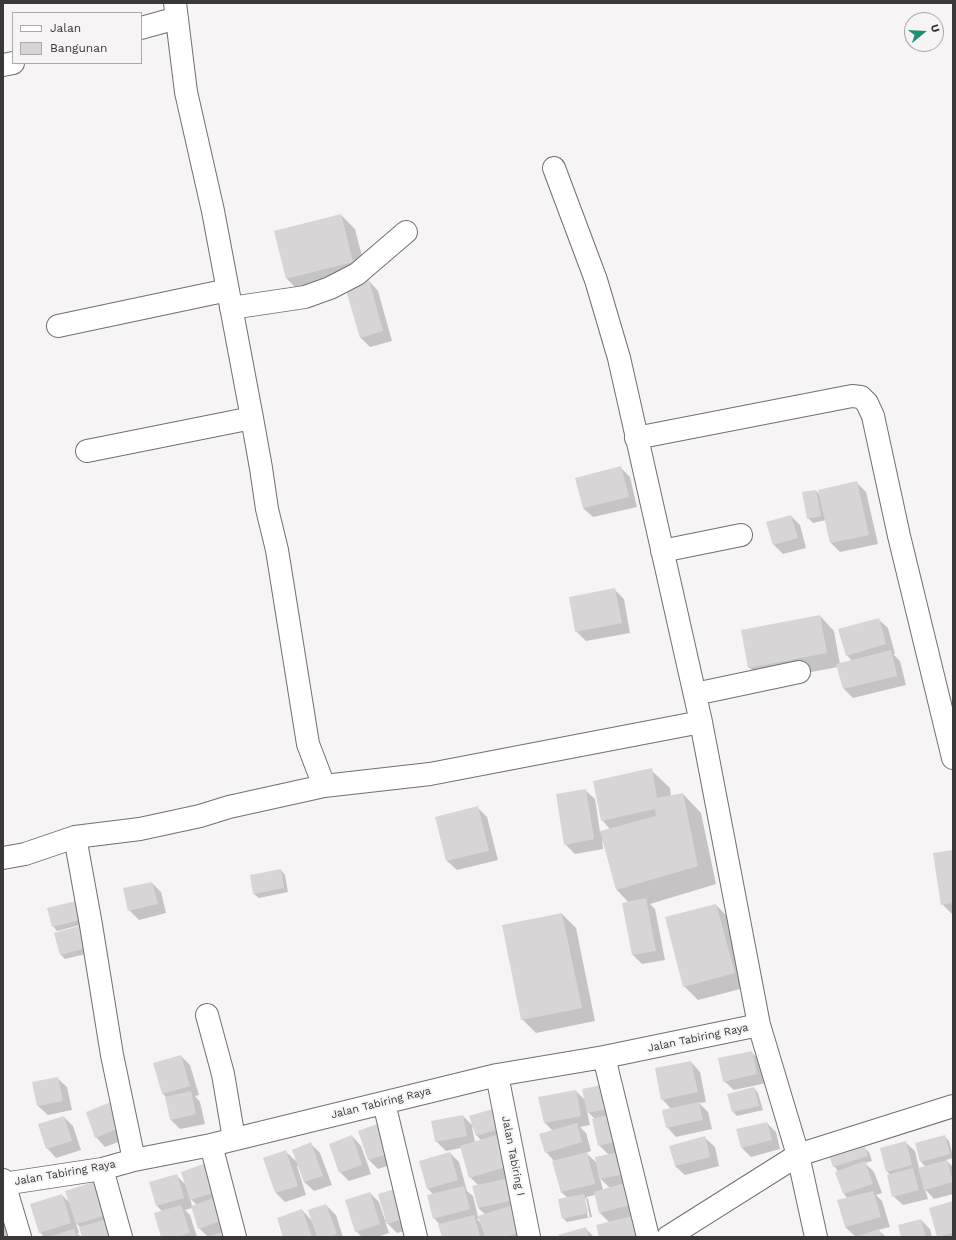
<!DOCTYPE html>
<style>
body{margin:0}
#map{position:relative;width:956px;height:1240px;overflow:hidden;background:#f7f4f6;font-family:"Work Sans",sans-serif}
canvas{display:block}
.frame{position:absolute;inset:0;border:4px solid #3a3839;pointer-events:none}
.legend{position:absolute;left:12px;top:12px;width:130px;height:52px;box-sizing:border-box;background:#f7f4f6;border:1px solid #aba9aa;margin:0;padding:5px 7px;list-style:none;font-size:12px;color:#3a3839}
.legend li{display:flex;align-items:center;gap:8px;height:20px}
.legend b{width:20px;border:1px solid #aba9aa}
.north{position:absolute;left:904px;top:12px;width:40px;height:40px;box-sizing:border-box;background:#f7f4f6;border:1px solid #aba9aa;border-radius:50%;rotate:72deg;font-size:11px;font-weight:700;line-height:16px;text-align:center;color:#3a3839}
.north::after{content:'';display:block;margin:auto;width:14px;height:18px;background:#1b9277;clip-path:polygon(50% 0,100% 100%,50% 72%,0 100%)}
</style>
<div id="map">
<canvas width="956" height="1240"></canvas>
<div class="frame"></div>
<ul class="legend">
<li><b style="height:5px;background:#fff"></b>Jalan</li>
<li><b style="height:11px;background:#d8d5d7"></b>Bangunan</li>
</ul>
<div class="north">U</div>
</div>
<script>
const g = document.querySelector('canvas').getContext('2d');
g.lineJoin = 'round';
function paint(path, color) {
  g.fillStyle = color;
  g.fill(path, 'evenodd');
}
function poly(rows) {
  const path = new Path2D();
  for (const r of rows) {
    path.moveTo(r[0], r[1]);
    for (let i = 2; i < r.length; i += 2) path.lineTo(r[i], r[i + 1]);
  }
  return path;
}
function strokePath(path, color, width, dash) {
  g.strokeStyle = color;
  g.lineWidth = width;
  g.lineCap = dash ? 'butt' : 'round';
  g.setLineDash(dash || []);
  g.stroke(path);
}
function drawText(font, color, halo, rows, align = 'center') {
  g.font = font + ' "Work Sans",sans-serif';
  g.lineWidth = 4;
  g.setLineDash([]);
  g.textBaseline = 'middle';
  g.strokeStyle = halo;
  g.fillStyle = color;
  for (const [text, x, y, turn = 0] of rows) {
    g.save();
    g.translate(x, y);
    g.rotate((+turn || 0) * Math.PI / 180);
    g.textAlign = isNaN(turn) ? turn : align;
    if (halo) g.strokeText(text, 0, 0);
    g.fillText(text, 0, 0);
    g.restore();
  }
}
const shadow = poly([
 [341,215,355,229,367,276,301,293,287,279,275,231],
 [369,281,378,291,392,341,370,347,360,337],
 [621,468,630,477,637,507,593,517,583,508],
 [856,482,866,492,878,544,840,552,831,543,826,520,813,523,808,518,816,491,820,495],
 [791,516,800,525,806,548,783,554,774,545,768,522],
 [615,590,624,599,630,633,586,641,576,631],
 [820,616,834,631,840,664,852,661,847,655,878,619,888,628,895,654,893,654,900,661,906,685,853,698,844,689,838,667,763,681,749,667],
 [651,770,670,788,671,796,683,794,701,813,716,884,650,904,655,909,665,960,642,964,633,955,629,903,617,890,603,841,602,841,603,849,575,854,565,844,585,790,595,799,600,832,610,829,602,820],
 [478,808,487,817,498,860,457,870,447,861,437,818],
 [953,851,953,913,952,914,942,904],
 [281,870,285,875,288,892,259,898,254,894],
 [152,883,161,892,166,913,139,920,129,910],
 [76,902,84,924,57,931,53,926],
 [716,905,730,919,748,987,698,1000,684,986],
 [562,914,576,928,595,1021,536,1033,522,1019],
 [79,927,84,932,90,953,65,959,61,955,55,934],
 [751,1052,761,1061,766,1083,734,1090,724,1081],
 [181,1056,190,1065,199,1095,195,1096,200,1102,205,1124,180,1129,171,1120,167,1098,162,1093],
 [691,1062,700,1072,706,1102,699,1103,708,1112,712,1129,676,1137,667,1127,671,1109,662,1099],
 [57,1078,67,1087,72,1110,48,1115,38,1106],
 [607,1085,648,1237,600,1237,610,1223,600,1213,595,1195,586,1197,588,1199,592,1217,567,1222,563,1218,568,1198,561,1192,553,1162,555,1162,546,1152,553,1131,545,1123,576,1091,586,1101],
 [587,1111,595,1119,599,1145,609,1155,598,1164,586,1153,591,1151,586,1133,580,1127,590,1125],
 [600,1178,610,1188,603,1190],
 [584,1198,586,1198,590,1218,588,1218],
 [754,1088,758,1093,763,1110,737,1116,733,1112],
 [111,1104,129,1138,105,1147,96,1137],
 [499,1108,532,1237,443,1237,440,1225,434,1218,433,1194,428,1189,420,1162,450,1153,459,1162,467,1191,473,1196,478,1217,485,1214,478,1208,479,1186,470,1177,461,1148,446,1151,436,1141,463,1116,474,1127,472,1127,475,1142,481,1140,476,1135],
 [480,1218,482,1224,477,1219],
 [64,1117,73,1126,81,1150,56,1158,47,1148],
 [767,1123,776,1132,780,1149,751,1157,742,1148],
 [377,1125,386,1135,396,1163,378,1169,369,1160,359,1132],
 [352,1136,361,1146,371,1174,349,1181,340,1172],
 [944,1136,949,1141,953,1156,953,1158,946,1160,953,1167,953,1194,934,1199,925,1189,928,1199,903,1205,893,1196,890,1175,887,1171,905,1142,915,1151,919,1168,926,1167,921,1162],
 [705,1138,715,1147,719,1166,685,1175,675,1166],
 [311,1144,320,1153,332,1185,314,1191,304,1182,299,1166,297,1166,306,1195,285,1202,276,1193,264,1158,285,1151,298,1163],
 [864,1148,869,1152,872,1161,865,1163,874,1172,882,1193,876,1195,882,1201,890,1227,878,1230,886,1237,856,1237,845,1227,848,1199,844,1194,838,1171,834,1166],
 [209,1163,235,1237,208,1237,199,1228,192,1208,185,1210,190,1215,197,1237,162,1237,162,1211,157,1206,150,1183,176,1175,186,1185],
 [190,1198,197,1205,192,1206],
 [99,1181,124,1237,83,1237,80,1227,76,1223,79,1233,77,1233,81,1237,44,1237,40,1232,62,1195,71,1204],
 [370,1193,379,1202,385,1220,386,1220,380,1194,416,1228,397,1233,385,1221,389,1233,377,1237,362,1237,356,1231],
 [953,1203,953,1237,939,1237,930,1209],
 [326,1205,336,1215,343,1237,284,1237,302,1210,312,1221],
 [921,1220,930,1229,932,1237,902,1237],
 [3,1221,8,1225,11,1237,3,1237],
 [586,1229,594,1237,560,1237]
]);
const building = poly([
 [341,214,353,262,286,279,274,231],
 [369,280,383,331,360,338,345,287],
 [621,466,629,497,583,508,575,478],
 [857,481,869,535,830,543,818,490],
 [816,490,821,516,807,519,802,492],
 [791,515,798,538,773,545,766,522],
 [615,588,622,623,575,632,569,597],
 [820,615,827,653,748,668,741,630],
 [879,618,886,644,846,656,838,629],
 [891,650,897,676,843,689,836,664],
 [652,768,657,798,683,793,698,866,616,890,600,831,656,816,655,809,601,821,593,781],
 [586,789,594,839,564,845,556,794],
 [478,806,489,851,446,861,435,817],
 [953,850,953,903,941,905,933,853],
 [281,869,284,888,253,894,250,875],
 [152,882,158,904,128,911,123,888],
 [646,898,656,951,632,955,622,903],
 [76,901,80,920,52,927,47,908],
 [716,904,735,973,683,987,665,917],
 [562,913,582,1008,521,1020,502,925],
 [79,926,86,948,60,955,54,933],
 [752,1051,757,1074,723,1082,718,1058],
 [181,1055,190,1086,162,1094,153,1063],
 [691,1061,698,1092,661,1100,655,1068],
 [58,1077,63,1101,37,1106,32,1082],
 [607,1084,613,1108,587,1113,582,1089],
 [754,1087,759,1106,732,1112,727,1094],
 [576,1090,581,1116,544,1123,538,1097],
 [191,1091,196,1114,170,1120,165,1097],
 [111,1102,120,1128,95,1138,86,1112],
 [699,1102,703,1120,666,1128,662,1110],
 [499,1107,506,1127,476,1136,469,1116],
 [615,1113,622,1140,598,1146,592,1119],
 [463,1115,467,1136,435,1142,431,1121],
 [64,1116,72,1141,46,1149,38,1124],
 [767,1122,772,1140,741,1148,736,1129],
 [577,1123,582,1142,545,1153,539,1134],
 [377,1124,388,1154,368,1160,358,1131],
 [503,1133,513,1165,469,1178,460,1146],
 [352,1135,362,1165,339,1173,329,1144],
 [945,1135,950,1154,920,1162,915,1143],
 [705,1136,710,1157,675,1166,669,1146],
 [906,1141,912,1165,886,1172,880,1148],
 [311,1142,323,1176,304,1182,292,1150],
 [865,1147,868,1156,833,1167,830,1158],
 [286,1150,298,1186,275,1193,263,1158],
 [625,1151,630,1173,599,1179,595,1157],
 [450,1152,458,1180,427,1189,419,1161],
 [587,1152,595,1184,561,1192,552,1161],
 [947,1160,953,1182,924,1190,918,1168],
 [865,1161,873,1184,843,1194,835,1172],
 [209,1162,219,1191,190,1200,181,1172],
 [913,1168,919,1190,892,1197,887,1175],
 [177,1174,184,1198,156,1206,149,1182],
 [514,1177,519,1199,478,1208,472,1186],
 [100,1180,110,1214,76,1224,65,1191],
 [628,1182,634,1204,599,1213,594,1192],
 [464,1186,470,1209,433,1219,427,1195],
 [399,1188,407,1218,387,1224,378,1194],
 [873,1191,881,1217,845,1227,837,1200],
 [370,1192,380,1224,355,1232,345,1200],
 [62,1194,71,1223,39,1233,30,1204],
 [584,1194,588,1213,562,1219,558,1199],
 [220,1196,227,1219,198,1229,191,1206],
 [953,1201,953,1233,937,1237,929,1208],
 [326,1204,337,1234,329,1237,317,1237,308,1210],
 [516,1204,524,1231,505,1237,485,1237,478,1216],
 [181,1205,190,1233,176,1237,161,1237,154,1213],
 [302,1209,312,1237,283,1237,277,1218],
 [474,1215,480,1236,474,1237,442,1237,438,1224],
 [636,1215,641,1234,629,1237,599,1237,596,1225],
 [112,1218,117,1237,82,1237,79,1227],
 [921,1219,926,1237,901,1237,898,1225],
 [586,1227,589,1237,559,1237,558,1235],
 [74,1229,77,1237,48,1237],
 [879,1229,882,1237,856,1237],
 [229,1230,231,1237,207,1237]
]);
const minor = poly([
 [175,3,186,92,213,211,252,418,261,468,267,509,277,550,308,744,324,786,430,774,701,722],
 [141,28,177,18],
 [3,65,13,63],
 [554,168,596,280,619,358,701,722,759,1025,798,1155,816,1237],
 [231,308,305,297,330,288,357,274,406,232],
 [58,326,228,290],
 [636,438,852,396,861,397,867,403,873,416,899,536,953,758],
 [87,451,252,418],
 [662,551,741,535],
 [695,694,799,672],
 [75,837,91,925,112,1055,134,1160],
 [3,858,25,854,75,837,140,829,200,816,229,807,324,786],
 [207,1015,223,1074,234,1139],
 [604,1057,648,1237],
 [497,1075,529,1237],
 [384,1103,416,1237],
 [211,1145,235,1237],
 [102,1169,121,1237],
 [3,1180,20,1237],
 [3,1184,102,1169,134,1160,211,1145,497,1075,604,1057,759,1025],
 [668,1237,798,1155,953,1106]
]);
const streetNames = [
 ["Jalan Tabiring Raya",698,1038,-12],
 ["Jalan Tabiring Raya",381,1103,-14],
 ["Jalan Tabiring I",513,1156,79],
 ["Jalan Tabiring Raya",65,1173,-10]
];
paint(shadow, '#0003');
paint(building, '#d8d5d7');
strokePath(minor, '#726f71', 24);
strokePath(minor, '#fff', 22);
drawText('11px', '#3a3839', '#f7f4f6', streetNames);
</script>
